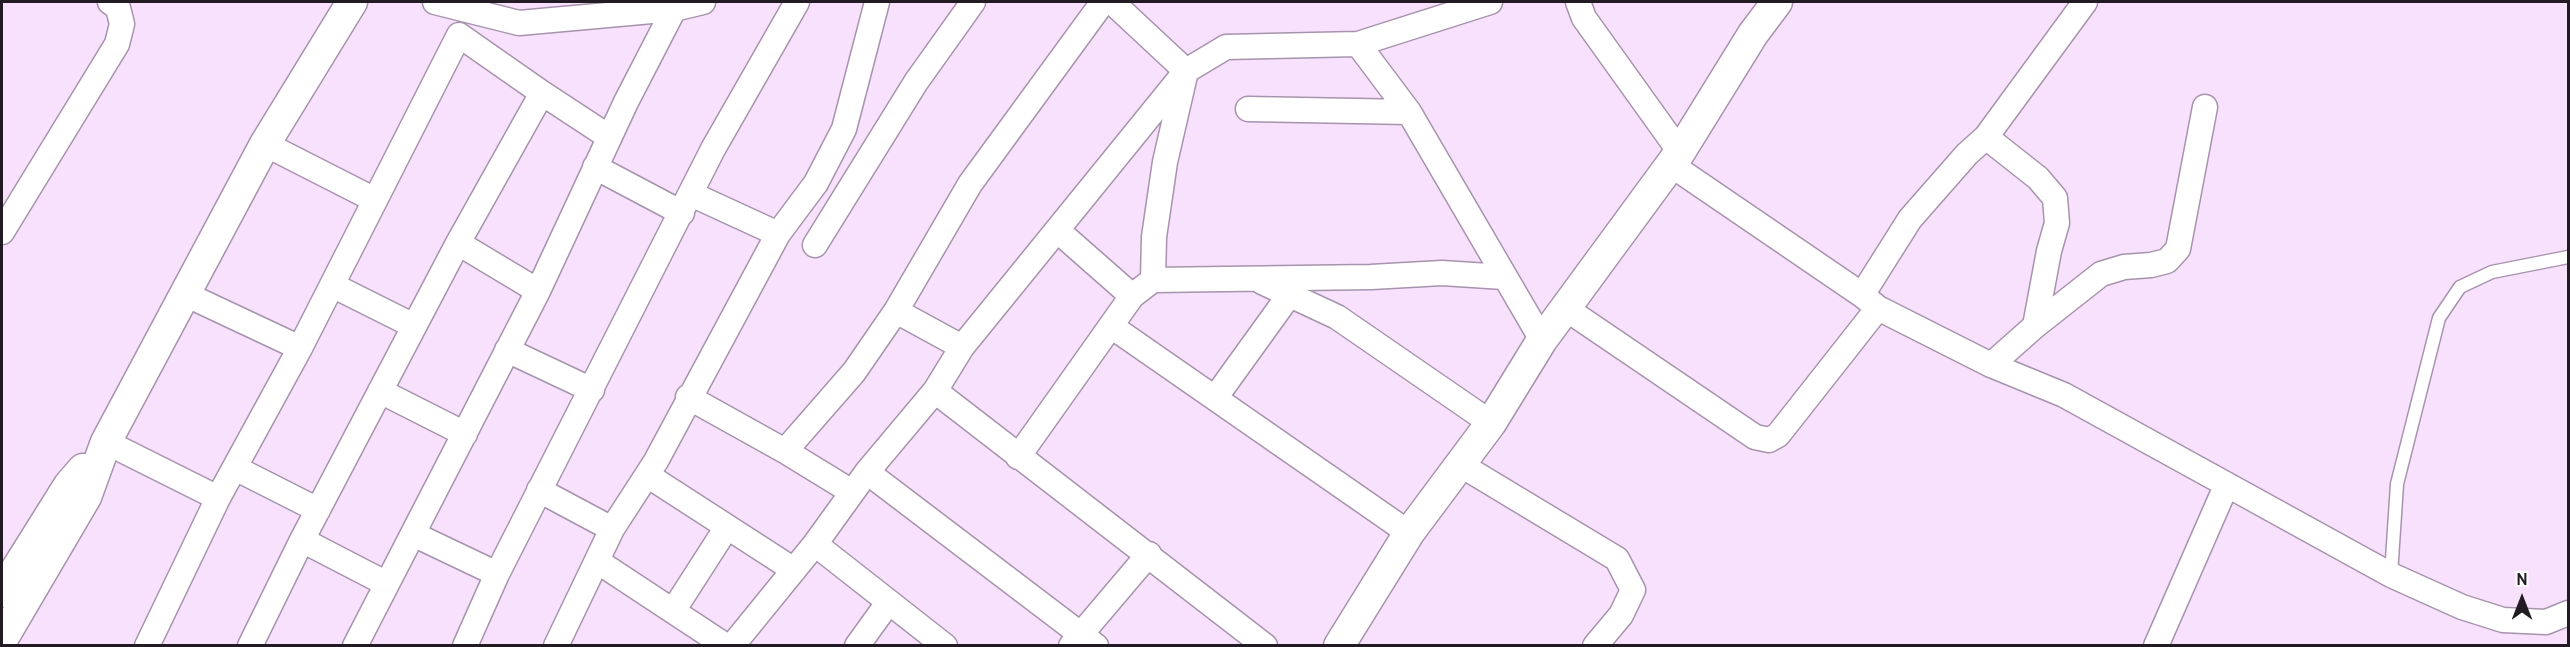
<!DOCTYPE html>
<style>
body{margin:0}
#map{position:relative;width:2570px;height:647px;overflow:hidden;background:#f7e1fd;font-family:Overpass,sans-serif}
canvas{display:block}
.frame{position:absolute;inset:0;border:3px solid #221b24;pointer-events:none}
.north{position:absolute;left:2492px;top:569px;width:60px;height:60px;-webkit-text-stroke:4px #fff;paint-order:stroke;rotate:0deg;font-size:16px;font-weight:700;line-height:24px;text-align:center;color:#221b24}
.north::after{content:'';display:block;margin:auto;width:21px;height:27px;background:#221b24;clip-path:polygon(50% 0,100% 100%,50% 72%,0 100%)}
</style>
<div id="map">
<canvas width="2570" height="647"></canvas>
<div class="frame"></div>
<div class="north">N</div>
</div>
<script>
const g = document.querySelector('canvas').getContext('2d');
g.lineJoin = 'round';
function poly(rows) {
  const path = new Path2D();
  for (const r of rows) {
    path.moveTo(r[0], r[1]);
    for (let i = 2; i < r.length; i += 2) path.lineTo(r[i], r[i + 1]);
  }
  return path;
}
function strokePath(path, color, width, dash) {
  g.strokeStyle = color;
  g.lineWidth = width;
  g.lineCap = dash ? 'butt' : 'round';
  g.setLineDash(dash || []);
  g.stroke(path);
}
const service = poly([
 [2391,575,2397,484,2439,318,2460,287,2492,272,2568,257]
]);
const minor = poly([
 [435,2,519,23,674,9,703,2],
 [1578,2,1584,18,1680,152],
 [1358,44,1409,112,1542,340],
 [1248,109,1409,112],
 [1986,137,2085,2],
 [265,144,375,200],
 [1670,164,1862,295,1878,308,1991,365,2064,395,2391,575,2462,607,2503,620,2546,622,2568,613],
 [595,167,682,213],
 [691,194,778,234],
 [1057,230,1186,71,1112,2],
 [2,232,117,44,122,24,118,8,110,2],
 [458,243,538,291],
 [815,245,916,82,973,2],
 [1153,280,1154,237,1165,162,1186,71,1226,47,1358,44,1490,2],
 [1262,282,1337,317,1491,423],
 [332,285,414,326],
 [185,294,300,348],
 [1862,295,1910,219,1967,154,1986,137,2038,178,2055,198,2057,223,2049,251,2035,326],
 [1565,308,1755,437,1769,440,1778,435,1878,308],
 [896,311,962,347],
 [1111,326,1409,533],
 [507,350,592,390],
 [1991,365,2035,326,2101,274,2124,267,2151,265,2167,261,2178,249,2205,107],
 [380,391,465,434],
 [935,391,962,347,1057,230,1132,296],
 [688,397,785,451,852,492],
 [1215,398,1290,294],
 [106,442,218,498],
 [785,451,854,372,896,311,970,184,1103,2],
 [1018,457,1132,296,1153,280,1371,277,1442,273,1504,277],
 [1461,465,1617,559,1633,590,1621,615,1595,646],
 [235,468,318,510],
 [867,472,1096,646],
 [647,475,794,570],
 [539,490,612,529],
 [413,534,497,574],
 [302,540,387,584],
 [815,544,945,646],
 [597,561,726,646],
 [673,611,727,527],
 [147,646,218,498,300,348,459,35,542,93],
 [250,646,302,540,458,243,542,93,609,137],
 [355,646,538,291,626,102,674,9],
 [465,646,497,574,713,149,797,2],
 [556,646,612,529,656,461,778,234,816,183,844,129,877,2],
 [732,646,815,544,867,472,935,391,1265,646],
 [857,646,888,603],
 [1071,646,1149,554],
 [2156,646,2226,486]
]);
const tertiary = poly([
 [2,592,69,485,83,469],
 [2,640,86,497,106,442,265,144,352,2],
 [1339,646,1409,533,1491,423,1542,340,1680,152,1753,34,1777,2]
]);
strokePath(service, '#a793ac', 15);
strokePath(minor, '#a793ac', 27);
strokePath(tertiary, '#a793ac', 33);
strokePath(service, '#fff', 12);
strokePath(minor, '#fff', 24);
strokePath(tertiary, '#fff', 30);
</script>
